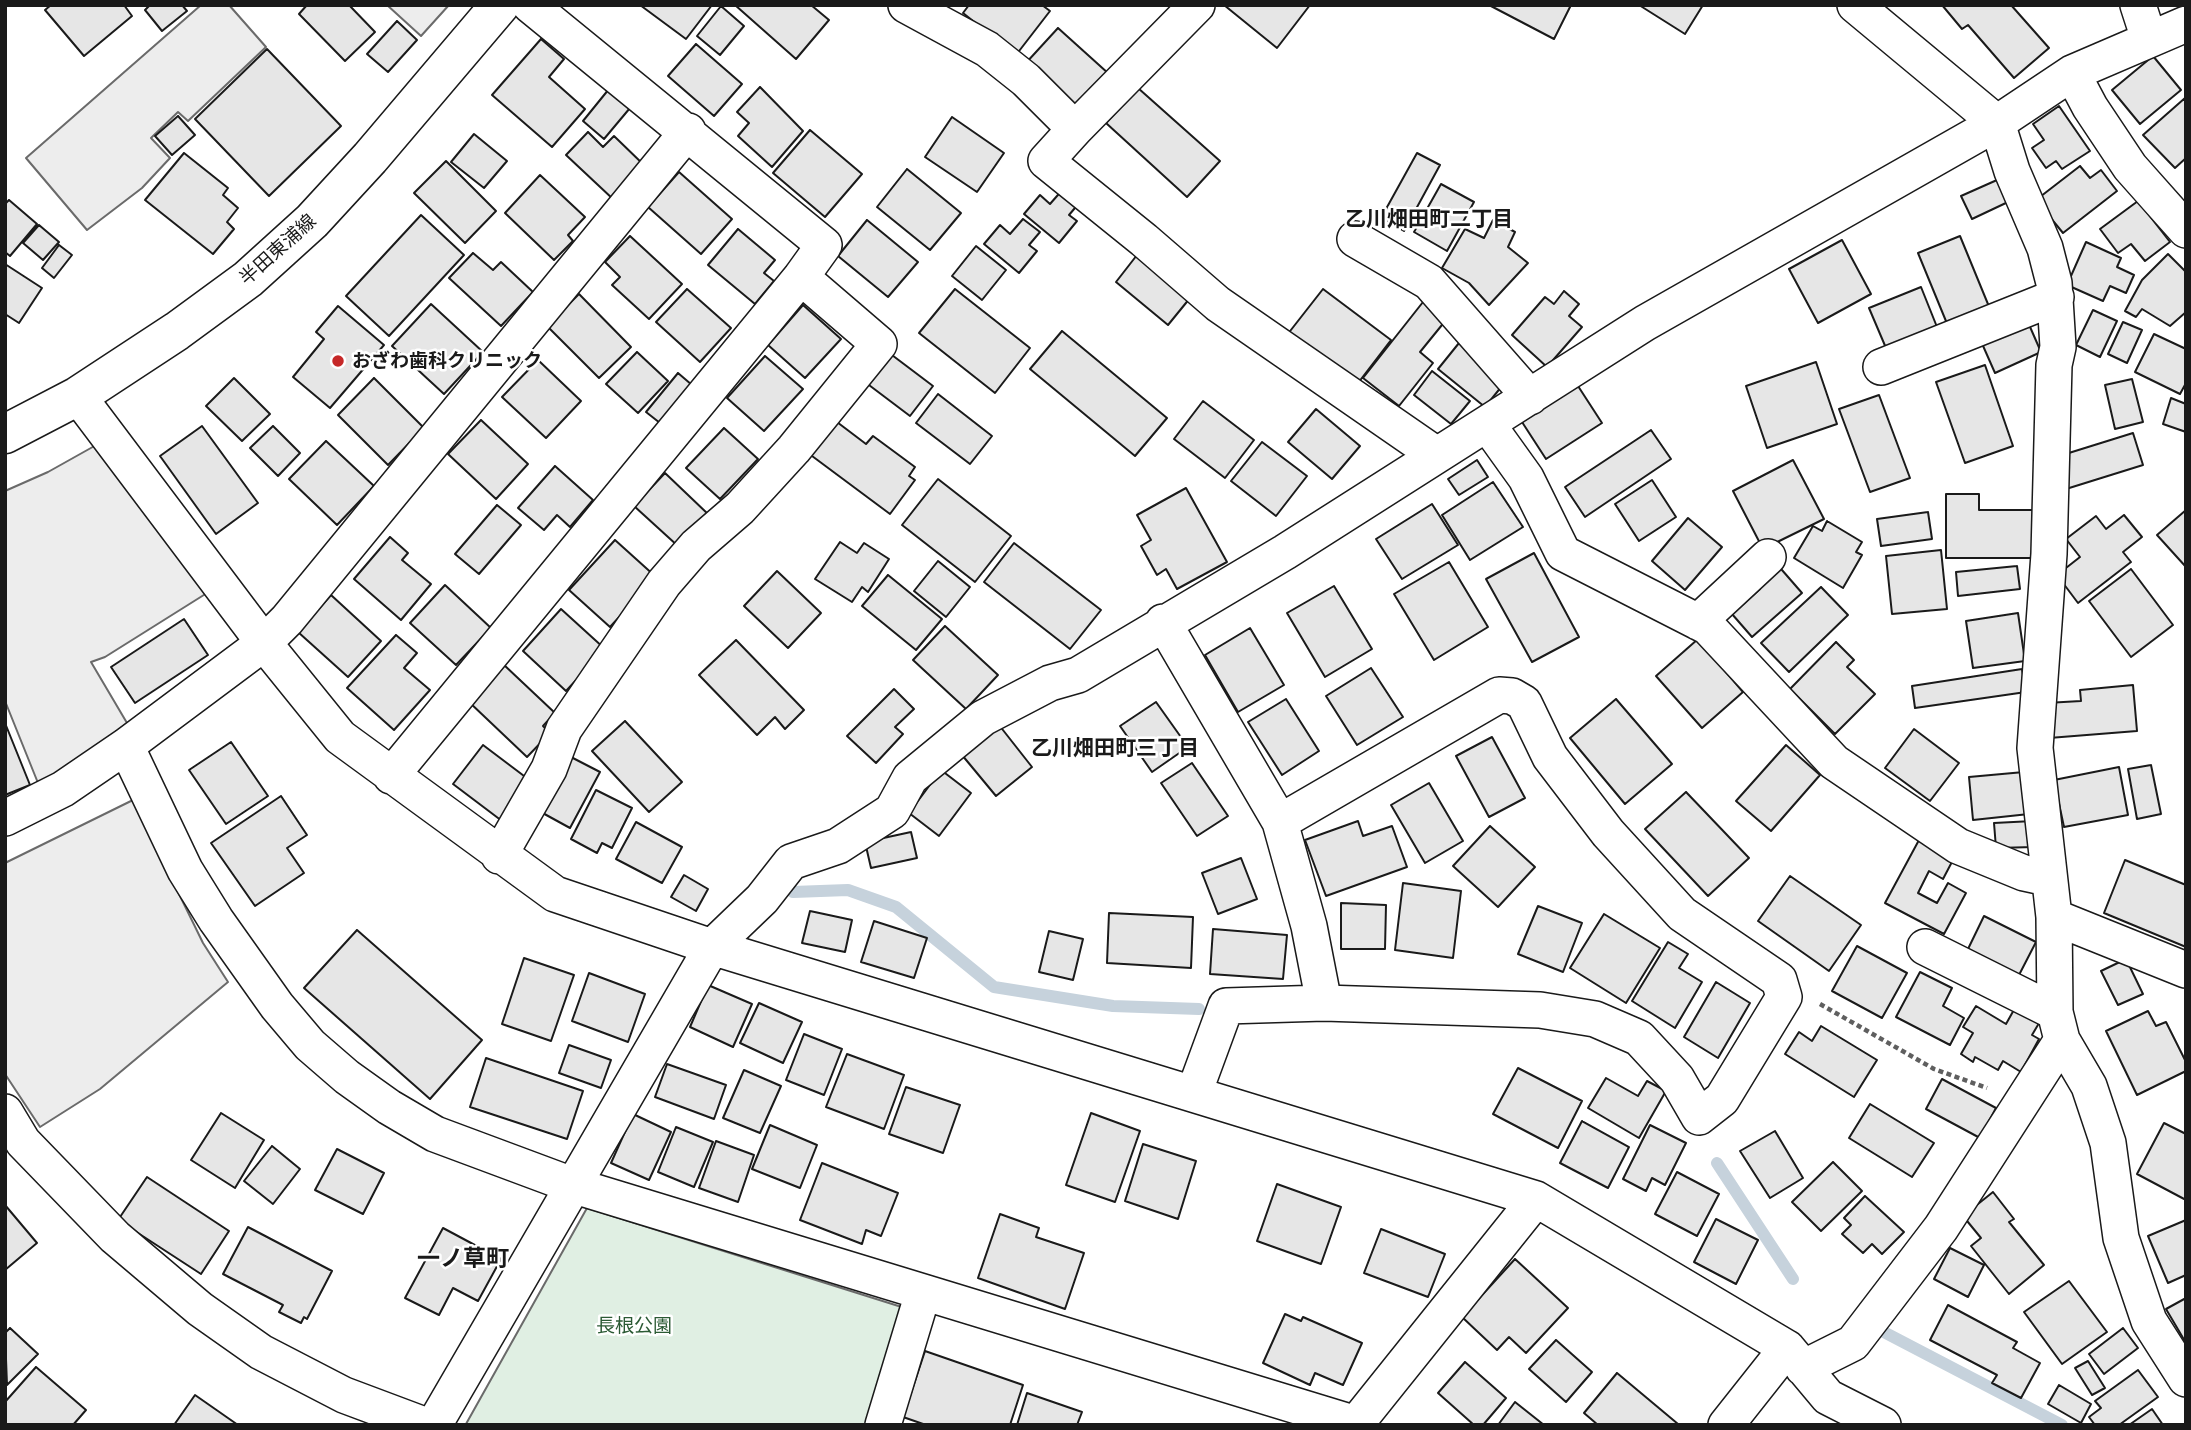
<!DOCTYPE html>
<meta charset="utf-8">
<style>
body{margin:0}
#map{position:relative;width:2191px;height:1430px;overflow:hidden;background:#fff;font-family:Inter,sans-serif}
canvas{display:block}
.frame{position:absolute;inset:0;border:7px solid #1a1a1a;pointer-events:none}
</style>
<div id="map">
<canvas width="2191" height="1430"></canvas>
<div class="frame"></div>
</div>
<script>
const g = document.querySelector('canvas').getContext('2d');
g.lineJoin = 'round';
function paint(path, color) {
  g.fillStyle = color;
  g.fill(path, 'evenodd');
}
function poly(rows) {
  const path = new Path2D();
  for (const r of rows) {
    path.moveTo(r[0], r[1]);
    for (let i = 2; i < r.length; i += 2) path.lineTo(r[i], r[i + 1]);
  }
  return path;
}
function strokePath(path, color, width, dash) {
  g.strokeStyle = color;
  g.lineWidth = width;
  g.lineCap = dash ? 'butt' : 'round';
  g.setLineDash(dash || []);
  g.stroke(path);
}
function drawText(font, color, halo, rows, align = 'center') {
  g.font = font + ' Inter,"Noto Sans JP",sans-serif';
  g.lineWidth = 5;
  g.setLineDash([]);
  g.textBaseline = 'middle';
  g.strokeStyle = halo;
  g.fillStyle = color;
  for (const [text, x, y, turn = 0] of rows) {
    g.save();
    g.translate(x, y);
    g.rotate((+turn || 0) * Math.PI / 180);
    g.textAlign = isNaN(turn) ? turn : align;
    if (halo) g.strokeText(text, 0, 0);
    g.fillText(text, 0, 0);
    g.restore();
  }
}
const green = poly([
 [587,1208,908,1309,871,1425,466,1424,587,1208]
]);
const parking = poly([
 [201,5,229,5,266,47,188,121,178,112,151,138,170,158,142,188,87,230,26,158,201,5],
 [387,5,449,5,421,36,387,5],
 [98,444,207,593,105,657,91,662,127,723,67,773,38,783,5,701,5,491,48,472,98,444],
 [133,800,203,943,228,982,100,1089,40,1127,5,1074,5,863,133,800]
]);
const stream = poly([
 [793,892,848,890,896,907,994,987,1113,1006,1199,1009],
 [1717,1163,1793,1279],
 [1878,1329,2062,1425]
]);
const building = poly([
 [51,5,124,5,132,16,84,56,45,10,51,5],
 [150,5,182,5,187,11,162,31,145,10,150,5],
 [307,5,349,5,375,32,345,61,299,14,307,5],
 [640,5,712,5,686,39,640,5],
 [735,5,811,5,829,20,796,59,735,5],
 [969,5,1042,5,1050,11,1016,55,963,13,969,5],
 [1224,5,1310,5,1277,48,1224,5],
 [1489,5,1571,5,1554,39,1489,5],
 [1639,5,1703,5,1685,34,1639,5],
 [1942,5,2011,5,2049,48,2014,78,1968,25,1962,29,1942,5],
 [721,6,744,26,720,55,697,36,721,6],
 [397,21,417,40,388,72,367,54,397,21],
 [1058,28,1109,74,1075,110,1025,64,1058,28],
 [541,39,564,59,549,77,585,109,552,147,492,95,541,39],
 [696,44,742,84,714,116,668,76,696,44],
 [267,49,341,126,269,196,195,119,267,49],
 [2153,56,2181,90,2140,124,2112,90,2153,56],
 [613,84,635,102,604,139,583,121,613,84],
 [760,87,803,131,772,167,738,136,749,123,737,112,760,87],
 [1138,88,1220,161,1187,197,1106,123,1138,88],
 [2185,98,2186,158,2175,168,2143,135,2185,98],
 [2059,106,2090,151,2062,169,2056,161,2046,168,2032,148,2044,140,2033,124,2059,106],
 [178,116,195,135,172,155,155,136,178,116],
 [952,117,1004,153,977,192,925,157,952,117],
 [810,130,862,174,825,217,773,173,810,130],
 [588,132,603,147,614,136,646,167,614,200,566,155,588,132],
 [474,134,507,161,484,188,451,162,474,134],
 [184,153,228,188,223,195,238,208,227,222,234,229,213,254,145,200,184,153],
 [1417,153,1440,165,1404,231,1381,218,1417,153],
 [446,161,496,211,465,243,414,193,446,161],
 [2080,166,2090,178,2101,170,2117,191,2063,233,2036,200,2080,166],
 [907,169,961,213,930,250,877,207,907,169],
 [679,172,732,219,701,254,648,207,679,172],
 [540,175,585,217,568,235,573,241,554,260,505,213,540,175],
 [1997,180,2008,202,1972,219,1961,196,1997,180],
 [1441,184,1474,202,1447,251,1414,232,1441,184],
 [1064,188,1080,202,1069,215,1077,221,1059,243,1024,214,1040,195,1050,204,1064,188],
 [9,200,37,224,10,256,5,252,5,204,9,200],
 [2138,201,2170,242,2145,261,2131,244,2118,253,2100,229,2138,201],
 [421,215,464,255,389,336,346,296,421,215],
 [1023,219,1040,232,1029,245,1037,251,1019,273,984,244,1000,225,1010,234,1023,219],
 [867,220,918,262,888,297,838,256,867,220],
 [1493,220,1515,232,1508,247,1528,263,1489,305,1469,283,1442,268,1465,229,1484,238,1493,220],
 [39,225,59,242,43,260,23,243,39,225],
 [738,229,775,260,764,273,774,281,755,304,708,265,738,229],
 [630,236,682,284,649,319,612,285,620,277,605,262,630,236],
 [1960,236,1990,309,1948,326,1918,253,1960,236],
 [1842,240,1871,294,1818,323,1789,269,1842,240],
 [2086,242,2121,258,2117,267,2134,275,2126,293,2110,286,2103,301,2067,285,2086,242],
 [59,245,72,255,54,278,42,268,59,245],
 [976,246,1006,270,982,300,952,276,976,246],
 [473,253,493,270,501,262,533,292,501,326,449,278,473,253],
 [2168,254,2186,272,2186,312,2170,326,2142,309,2136,317,2125,311,2142,280,2168,254],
 [1137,255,1190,298,1168,325,1116,282,1137,255],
 [5,264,42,288,19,323,5,314,5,264],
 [1921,287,1937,327,1886,348,1869,308,1921,287],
 [687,289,731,328,700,362,656,322,687,289],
 [955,289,1030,348,995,393,919,333,955,289],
 [1323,289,1391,340,1355,387,1287,335,1323,289],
 [1564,291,1579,304,1569,316,1582,327,1547,367,1512,335,1545,297,1554,304,1564,291],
 [579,294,631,347,599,378,547,326,579,294],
 [1423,302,1446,320,1420,352,1433,363,1399,406,1363,378,1423,302],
 [431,304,483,352,444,394,392,346,431,304],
 [803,305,841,339,805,378,768,345,803,305],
 [338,306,384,345,330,408,293,377,324,339,316,332,338,306],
 [2093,310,2117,321,2100,357,2076,345,2093,310],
 [2027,320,2041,352,1995,373,1980,339,2027,320],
 [2123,322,2142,330,2127,363,2108,354,2123,322],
 [1062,331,1167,418,1135,456,1030,369,1062,331],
 [2154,334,2186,349,2186,383,2180,394,2135,372,2154,334],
 [1459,343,1506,381,1485,407,1438,369,1459,343],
 [884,349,933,386,910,416,861,379,884,349],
 [637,352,668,381,638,413,606,384,637,352],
 [765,356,803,389,764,431,727,398,765,356],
 [538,360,581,401,546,438,502,397,538,360],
 [1816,362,1837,424,1767,448,1746,386,1816,362],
 [1985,365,2013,446,1965,463,1936,382,1985,365],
 [1432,371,1470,401,1451,424,1414,395,1432,371],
 [678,373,692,385,660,423,646,412,678,373],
 [234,378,270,414,242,441,206,406,234,378],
 [374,378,424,428,388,465,338,415,374,378],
 [2132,379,2143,422,2115,429,2105,385,2132,379],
 [1578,386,1602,423,1546,459,1522,422,1578,386],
 [938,394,992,436,970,464,916,423,938,394],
 [1879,395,1910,478,1870,492,1839,409,1879,395],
 [2171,398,2186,404,2186,432,2163,424,2171,398],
 [1203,401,1254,440,1225,478,1174,439,1203,401],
 [1316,409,1360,446,1332,479,1288,442,1316,409],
 [833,419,866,444,873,436,915,467,909,476,915,480,890,514,808,453,833,419],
 [481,420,528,464,496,499,448,454,481,420],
 [202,426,258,503,216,534,160,456,202,426],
 [273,426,300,453,278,476,250,448,273,426],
 [724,428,758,459,720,499,686,468,724,428],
 [1651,430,1671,459,1585,517,1565,487,1651,430],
 [2133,433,2143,465,2066,489,2056,457,2133,433],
 [326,441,374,486,337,525,289,479,326,441],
 [1262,442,1307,476,1276,516,1231,481,1262,442],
 [1477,460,1488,477,1459,495,1448,479,1477,460],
 [1793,460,1824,519,1763,549,1733,491,1793,460],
 [555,466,593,500,570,527,557,515,544,530,518,508,555,466],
 [665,473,709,515,679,547,634,506,665,473],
 [938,479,1011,536,975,582,902,525,938,479],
 [1652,480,1676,517,1639,541,1615,504,1652,480],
 [1493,482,1523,527,1470,560,1442,515,1493,482],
 [1186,488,1227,562,1177,589,1166,569,1157,575,1141,546,1151,540,1137,515,1186,488],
 [1946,494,1979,494,1979,510,2040,510,2040,558,1946,558,1946,494],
 [1432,504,1458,545,1402,579,1376,539,1432,504],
 [497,505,521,525,479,574,455,554,497,505],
 [2186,510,2186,567,2157,535,2186,510],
 [1928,512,1932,539,1881,546,1877,519,1928,512],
 [2124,515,2142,537,2123,552,2131,562,2078,603,2057,575,2080,557,2066,539,2096,516,2106,529,2124,515],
 [1688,518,1722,547,1685,590,1652,561,1688,518],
 [1827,521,1862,542,1856,552,1862,555,1843,588,1794,558,1813,526,1822,531,1827,521],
 [390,537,408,553,402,560,431,584,401,620,354,579,390,537],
 [615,540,656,577,610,627,569,590,615,540],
 [840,542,857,553,864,543,889,559,868,592,862,587,852,602,815,579,840,542],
 [1014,543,1101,610,1070,649,984,582,1014,543],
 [1941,550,1947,609,1892,614,1886,556,1941,550],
 [1534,553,1579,637,1532,662,1486,579,1534,553],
 [938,561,970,587,946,617,914,591,938,561],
 [1449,562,1488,627,1434,660,1394,594,1449,562],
 [1775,562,1802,593,1752,637,1732,614,1760,589,1753,582,1775,562],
 [2017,566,2020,589,1958,596,1956,572,2017,566],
 [2131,569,2173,625,2131,657,2089,601,2131,569],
 [777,571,821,613,788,648,744,606,777,571],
 [888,575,942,619,916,650,862,606,888,575],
 [445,585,491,628,456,665,410,623,445,585],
 [1334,586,1372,649,1325,677,1287,613,1334,586],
 [1821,587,1848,615,1789,672,1761,643,1821,587],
 [331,595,381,641,348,677,298,632,331,595],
 [561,609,605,649,566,691,523,651,561,609],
 [2018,613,2025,661,1973,668,1966,621,2018,613],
 [184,619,208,655,135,703,111,667,184,619],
 [945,626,998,675,966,709,913,660,945,626],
 [1250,628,1284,685,1238,712,1205,655,1250,628],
 [396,635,417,653,404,668,430,690,394,730,347,688,396,635],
 [1698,639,1743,692,1702,728,1656,676,1698,639],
 [736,640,804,710,785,729,775,717,757,735,699,675,736,640],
 [1836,642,1854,660,1847,667,1875,694,1835,734,1790,689,1836,642],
 [503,664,555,713,543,726,550,733,527,757,468,701,503,664],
 [1371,668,1403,717,1357,745,1326,696,1371,668],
 [2022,669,2026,692,1915,708,1912,686,2022,669],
 [2133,685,2137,731,2049,738,2046,703,2081,701,2080,690,2133,685],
 [894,689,914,709,895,727,903,734,876,763,847,736,894,689],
 [1286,699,1319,751,1282,775,1248,722,1286,699],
 [1616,699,1672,764,1625,804,1570,738,1616,699],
 [1156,702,1188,747,1152,772,1120,726,1156,702],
 [625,721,682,782,649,812,592,751,625,721],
 [5,723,30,785,5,795,5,723],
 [999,725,1032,767,996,796,962,755,999,725],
 [1914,729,1959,763,1930,801,1885,768,1914,729],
 [1492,737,1525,798,1489,817,1456,756,1492,737],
 [231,742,268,796,226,824,189,770,231,742],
 [483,745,532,782,502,821,453,784,483,745],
 [1786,745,1820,775,1771,831,1736,801,1786,745],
 [569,756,600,772,570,828,539,811,569,756],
 [1192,763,1228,816,1197,836,1161,783,1192,763],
 [2151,765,2161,814,2137,819,2128,769,2151,765],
 [2119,767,2128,815,2064,827,2054,780,2119,767],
 [941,770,971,793,939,836,909,813,941,770],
 [2024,772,2029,814,1973,820,1969,777,2024,772],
 [1429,783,1463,841,1425,863,1391,805,1429,783],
 [596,790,632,808,612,848,602,843,597,853,571,839,596,790],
 [1686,792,1749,858,1708,896,1645,829,1686,792],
 [281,796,307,835,287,848,304,873,255,906,211,843,281,796],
 [1358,821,1363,836,1392,826,1407,867,1326,896,1305,840,1358,821],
 [2033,821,2034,847,1996,848,1994,823,2033,821],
 [636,822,682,847,662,883,616,859,636,822],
 [1490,826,1535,867,1498,907,1453,866,1490,826],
 [911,832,917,858,871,868,865,842,911,832],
 [1919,840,1954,858,1943,879,1929,871,1918,893,1937,903,1948,883,1966,893,1944,934,1885,903,1919,840],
 [1241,858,1257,899,1218,914,1202,873,1241,858],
 [2125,860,2186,885,2186,947,2104,913,2125,860],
 [684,875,708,889,696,911,671,897,684,875],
 [1790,876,1861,925,1829,971,1758,921,1790,876],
 [1403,883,1461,891,1453,958,1395,950,1403,883],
 [1341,903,1386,905,1385,949,1341,949,1341,903],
 [1538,906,1582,923,1563,972,1518,954,1538,906],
 [810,911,852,920,845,952,802,943,810,911],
 [1109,913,1193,917,1191,968,1107,963,1109,913],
 [1604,914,1660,948,1626,1003,1570,968,1604,914],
 [1984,916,2036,942,2019,975,1968,949,1984,916],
 [874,921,927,938,914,978,861,962,874,921],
 [1213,929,1287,935,1283,979,1210,974,1213,929],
 [357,930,482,1040,430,1099,304,988,357,930],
 [1049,931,1083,939,1073,980,1039,972,1049,931],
 [1668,942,1688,954,1679,968,1702,982,1675,1028,1632,1001,1668,942],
 [1857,946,1907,973,1882,1018,1832,991,1857,946],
 [524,958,574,975,551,1041,502,1024,524,958],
 [2126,959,2143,994,2118,1005,2101,971,2126,959],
 [1920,972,1952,988,1943,1006,1964,1018,1950,1045,1896,1017,1920,972],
 [589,973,645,994,628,1042,572,1021,589,973],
 [1716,982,1750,1003,1718,1058,1684,1037,1716,982],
 [708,985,752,1004,733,1047,690,1027,708,985],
 [2020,999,2045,1013,2032,1035,2039,1039,2021,1072,2003,1061,1998,1070,1975,1057,1973,1062,1961,1054,1973,1033,1963,1027,1976,1006,2006,1024,2020,999],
 [759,1003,802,1022,783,1063,740,1043,759,1003],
 [2148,1011,2156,1026,2166,1022,2186,1062,2186,1071,2137,1095,2106,1031,2148,1011],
 [1821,1026,1877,1060,1854,1097,1785,1054,1799,1032,1812,1041,1821,1026],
 [804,1034,842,1049,824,1095,786,1080,804,1034],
 [569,1045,611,1060,601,1088,559,1073,569,1045],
 [847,1054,904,1075,884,1129,826,1107,847,1054],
 [486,1058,583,1091,567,1139,470,1107,486,1058],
 [667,1064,726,1085,714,1119,655,1097,667,1064],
 [1518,1068,1582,1101,1558,1148,1493,1114,1518,1068],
 [744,1070,781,1086,760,1133,723,1118,744,1070],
 [1606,1078,1638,1096,1647,1081,1666,1091,1639,1138,1588,1108,1606,1078],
 [1942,1079,1996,1108,1980,1138,1926,1109,1942,1079],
 [906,1087,960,1105,943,1153,889,1134,906,1087],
 [1870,1104,1934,1143,1912,1177,1849,1138,1870,1104],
 [221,1113,264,1140,235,1188,191,1160,221,1113],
 [1091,1113,1140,1131,1115,1202,1066,1185,1091,1113],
 [633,1114,671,1132,649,1180,611,1163,633,1114],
 [1582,1121,1629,1147,1608,1188,1560,1163,1582,1121],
 [2164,1123,2186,1134,2186,1200,2137,1174,2164,1123],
 [770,1125,817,1145,800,1188,752,1169,770,1125],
 [1650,1125,1686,1143,1665,1185,1652,1178,1646,1191,1623,1179,1650,1125],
 [676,1127,713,1142,694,1187,658,1172,676,1127],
 [1775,1131,1803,1178,1770,1198,1740,1151,1775,1131],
 [716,1141,754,1155,738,1202,699,1188,716,1141],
 [1143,1144,1196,1161,1178,1219,1125,1201,1143,1144],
 [272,1146,300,1169,273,1204,244,1181,272,1146],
 [337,1149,384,1173,363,1214,315,1190,337,1149],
 [1833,1162,1862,1191,1821,1231,1792,1202,1833,1162],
 [822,1163,898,1193,881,1236,866,1230,862,1244,800,1220,822,1163],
 [1677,1172,1719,1194,1697,1236,1655,1214,1677,1172],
 [147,1177,229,1231,201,1274,118,1220,147,1177],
 [1277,1184,1341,1207,1321,1264,1257,1241,1277,1184],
 [1993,1192,2014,1219,2009,1222,2044,1265,2009,1294,1971,1246,1981,1238,1963,1216,1993,1192],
 [1865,1196,1904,1232,1882,1254,1872,1244,1863,1253,1842,1234,1851,1225,1844,1218,1865,1196],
 [5,1205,37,1243,5,1270,5,1205],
 [1000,1214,1039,1228,1036,1237,1084,1253,1065,1309,978,1278,1000,1214],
 [1716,1219,1758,1240,1736,1284,1694,1262,1716,1219],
 [2186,1220,2186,1275,2168,1283,2148,1236,2186,1220],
 [248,1227,332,1271,307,1319,304,1317,301,1323,279,1312,283,1305,223,1274,248,1227],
 [443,1228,501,1259,478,1301,453,1288,439,1315,405,1298,443,1228],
 [1381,1229,1445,1254,1428,1297,1364,1273,1381,1229],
 [1950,1248,1984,1265,1968,1297,1934,1279,1950,1248],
 [1515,1259,1568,1308,1526,1353,1509,1337,1497,1350,1462,1317,1515,1259],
 [2069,1281,2107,1332,2062,1364,2024,1312,2069,1281],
 [2186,1298,2186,1343,2166,1309,2186,1298],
 [1948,1305,2017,1342,2013,1348,2040,1363,2021,1398,1992,1383,1997,1375,1930,1340,1948,1305],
 [1285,1314,1301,1321,1303,1317,1362,1343,1343,1385,1315,1373,1310,1385,1263,1363,1285,1314],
 [10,1328,38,1354,7,1385,5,1333,10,1328],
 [2123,1328,2138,1348,2104,1374,2089,1354,2123,1328],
 [1556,1340,1592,1372,1566,1402,1529,1369,1556,1340],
 [925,1351,1023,1385,1010,1425,926,1425,903,1417,925,1351],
 [2088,1361,2105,1388,2092,1395,2075,1368,2088,1361],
 [1465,1362,1506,1398,1483,1425,1474,1425,1438,1393,1465,1362],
 [36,1367,86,1410,73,1425,5,1425,5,1402,36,1367],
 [2138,1370,2158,1397,2119,1425,2095,1425,2089,1417,2101,1408,2095,1401,2138,1370],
 [1617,1373,1678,1424,1677,1425,1598,1425,1584,1413,1617,1373],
 [2059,1385,2091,1404,2081,1423,2048,1404,2059,1385],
 [1027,1393,1082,1412,1077,1425,1017,1425,1027,1393],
 [195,1395,238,1425,174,1425,195,1395],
 [1515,1402,1544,1425,1498,1425,1515,1402],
 [2152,1409,2163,1425,2129,1425,2152,1409]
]);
const path = poly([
 [1820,1004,1934,1069,1987,1088]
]);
const minor = poly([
 [906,5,987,49,1026,80,1075,129,1046,161,1144,240,1218,304,1435,454],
 [1855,5,1997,123,2012,171,2045,248,2054,283,2058,347,2054,365,2049,554,2035,748,2054,917,2055,1012,2062,1040,2089,1086,2108,1143,2121,1238,2149,1321,2186,1379],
 [2138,5,2149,39],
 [2072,73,2090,107,2130,167,2186,230],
 [1075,129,1197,5],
 [1355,239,1429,282,1530,397],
 [1881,367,2056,297],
 [78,396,264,643,340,737,555,894,712,947,1536,1199,1787,1348,1828,1397,1883,1425],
 [1488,425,1526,478,1563,553,1708,627,1834,762,1958,846,2024,873,2047,878],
 [1163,622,1280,822,1309,926,1324,1003],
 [1698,622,1768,557],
 [126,746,185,870,216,920,277,1006,310,1045,347,1077,389,1107,435,1134,572,1185,1356,1424],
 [391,776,801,277,824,245,530,5],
 [5,818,63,789,126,746,264,643,287,620,688,131],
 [499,856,549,769,564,729,664,583,696,546,740,508,794,449,879,344,801,277],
 [2054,917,2186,970],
 [1925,947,2055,1012],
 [1194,1093,1226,1006,1324,1003,1540,1010,1595,1019,1639,1038,1677,1079,1699,1117,1722,1099,1784,997,1779,980,1682,914,1608,833,1550,757,1524,703,1512,696,1499,695,1280,822],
 [5,1112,23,1142,115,1237,200,1309,261,1352,344,1395,424,1425],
 [1803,1368,1853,1343,1941,1228,2062,1040],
 [434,1425,712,947,762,899,791,862,838,846,892,811,910,778,983,718,1050,683,1078,675,1285,552,1645,323,1997,123,2072,73,2186,24],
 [883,1425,923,1293],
 [1355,1425,1536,1199],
 [1726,1425,1787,1348]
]);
const secondary = poly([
 [5,434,78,396,177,331,248,279,312,221,370,158,500,5]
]);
const markers = [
 [338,361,7,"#c62828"]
];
const streetNames = [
 ["半田東浦線",278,250,-42]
];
const poiNames = [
 ["おざわ歯科クリニック",352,361]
];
const parkNames = [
 ["長根公園",634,1326]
];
const neighbourhoodNames = [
 ["乙川畑田町二丁目",1429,220],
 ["乙川畑田町三丁目",1115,749]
];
const quarterNames = [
 ["一ノ草町",463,1259]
];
paint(green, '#e0efe3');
strokePath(green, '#6a6a6a', 2);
paint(parking, '#ededed');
strokePath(parking, '#6a6a6a', 2);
strokePath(stream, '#c6d2dc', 12);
paint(building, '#e6e6e6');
strokePath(building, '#1a1a1a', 2);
strokePath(minor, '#1a1a1a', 38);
strokePath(secondary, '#1a1a1a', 41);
strokePath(path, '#5f5f5f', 4.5, [5, 3.5]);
strokePath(minor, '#fff', 35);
strokePath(secondary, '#fff', 38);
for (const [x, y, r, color] of markers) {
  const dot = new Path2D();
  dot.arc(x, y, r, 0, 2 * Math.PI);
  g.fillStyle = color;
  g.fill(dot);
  strokePath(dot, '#fff', 2.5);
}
drawText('19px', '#1a1a1a', '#fff', streetNames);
drawText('bold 19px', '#1a1a1a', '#fff', poiNames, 'left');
drawText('19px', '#2b5a34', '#fff', parkNames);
drawText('bold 21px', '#1a1a1a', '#fff', neighbourhoodNames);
drawText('bold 23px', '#1a1a1a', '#fff', quarterNames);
</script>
